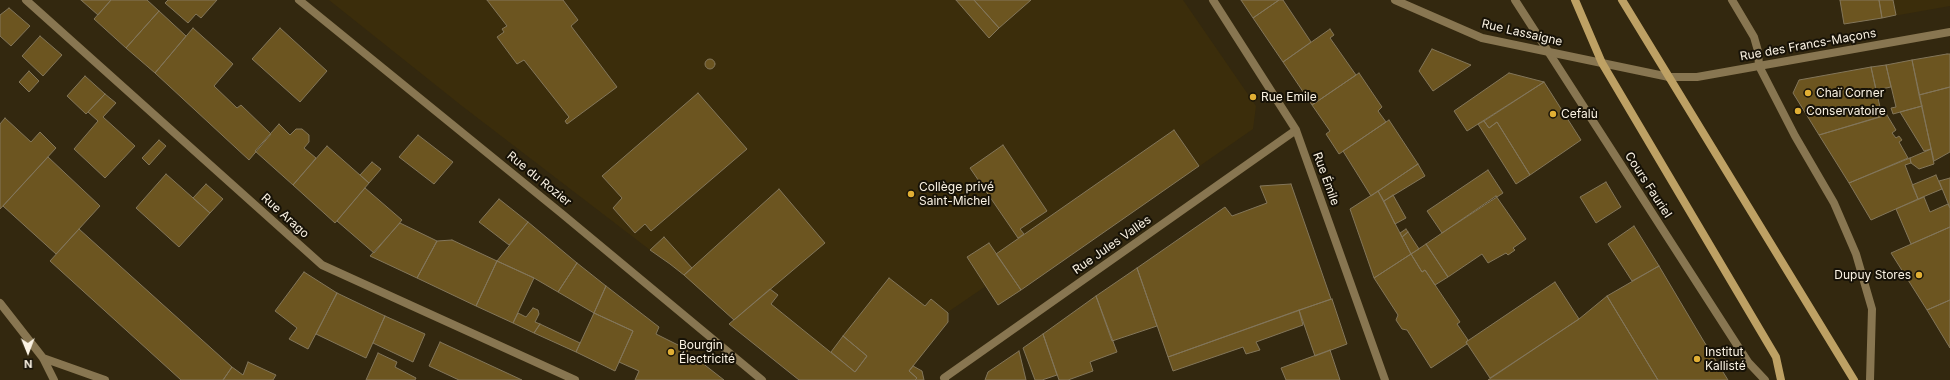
<!DOCTYPE html>
<meta charset="utf-8">
<style>
body{margin:0}
#map{position:relative;width:1950px;height:380px;overflow:hidden;background:#33280f;font-family:Inter,sans-serif}
canvas{display:block}
.north{position:absolute;left:8px;top:332px;width:40px;height:40px;-webkit-text-stroke:3px #171207;paint-order:stroke;rotate:179deg;font-size:11px;font-weight:700;line-height:16px;text-align:center;color:#fbf3e4}
.north::after{content:'';display:block;margin:auto;width:14px;height:18px;background:#fbf3e4;clip-path:polygon(50% 0,100% 100%,50% 72%,0 100%)}
</style>
<div id="map">
<canvas width="1950" height="380"></canvas>
<div class="north">N</div>
</div>
<script>
const g = document.querySelector('canvas').getContext('2d');
g.lineJoin = 'round';
function paint(path, color) {
  g.fillStyle = color;
  g.fill(path, 'evenodd');
}
function poly(rows) {
  const path = new Path2D();
  for (const r of rows) {
    if (r.length === 3) {
      path.moveTo(r[0] + r[2], r[1]);
      path.arc(r[0], r[1], r[2], 0, 2 * Math.PI);
      continue;
    }
    path.moveTo(r[0], r[1]);
    for (let i = 2; i < r.length; i += 2) path.lineTo(r[i], r[i + 1]);
  }
  return path;
}
function strokePath(path, color, width, dash) {
  g.strokeStyle = color;
  g.lineWidth = width;
  g.lineCap = dash ? 'butt' : 'round';
  g.setLineDash(dash || []);
  g.stroke(path);
}
function drawText(font, color, halo, rows, align = 'center') {
  g.font = font + ' Inter,sans-serif';
  g.lineWidth = 4;
  g.setLineDash([]);
  g.textBaseline = 'middle';
  g.strokeStyle = halo;
  g.fillStyle = color;
  for (const [text, x, y, turn = 0] of rows) {
    g.save();
    g.translate(x, y);
    g.rotate((+turn || 0) * Math.PI / 180);
    g.textAlign = isNaN(turn) ? turn : align;
    if (halo) g.strokeText(text, 0, 0);
    g.fillText(text, 0, 0);
    g.restore();
  }
}
const built = poly([
 [329,0,1183,0,1256,106,1253,129,1021,290,998,305,986,286,948,312,948,322,914,366,922,371,924,380,799,380,729,324,734,320,670,264,650,250,462,106],
 [1879,0,1950,0,1950,6,1882,18]
]);
const building = poly([
 [81,0,111,0,98,15,81,0],
 [111,0,147,0,159,11,126,48,94,19,111,0],
 [168,0,217,0,201,18,196,14,188,23,165,3,168,0],
 [487,0,563,0,578,20,571,26,617,87,567,124,565,121,569,117,524,60,517,64,497,37,504,32,502,29,507,26,487,0],
 [956,0,974,0,999,28,989,38,956,0],
 [974,0,1031,0,999,28,974,0],
 [1241,0,1279,0,1253,18,1241,0],
 [1279,0,1283,0,1311,42,1283,62,1253,18,1279,0],
 [1840,0,1879,0,1882,18,1844,24,1840,0],
 [1879,0,1893,0,1896,15,1882,18,1879,0],
 [9,8,30,26,11,46,0,36,0,15,9,8],
 [159,11,186,36,155,73,126,48,159,11],
 [193,28,233,64,214,86,237,108,241,105,271,134,249,160,155,73,193,28],
 [280,28,327,71,300,102,252,59,280,28],
 [1330,29,1334,35,1330,38,1356,75,1312,105,1283,62,1330,29],
 [40,36,62,55,43,76,22,56,40,36],
 [1432,49,1471,65,1433,91,1419,71,1432,49],
 [1947,54,1950,54,1950,87,1919,95,1912,60,1947,54],
 [710,64,5],
 [1912,60,1922,106,1893,114,1891,108,1896,107,1886,65,1912,60],
 [1886,65,1891,87,1876,90,1871,67,1886,65],
 [1871,67,1882,116,1819,135,1793,93,1799,80,1871,67],
 [29,71,39,81,29,92,19,82,29,71],
 [1359,73,1382,107,1378,111,1386,122,1339,154,1326,134,1330,131,1312,105,1359,73],
 [1509,73,1544,82,1467,131,1454,111,1509,73],
 [85,76,105,94,86,114,67,96,85,76],
 [1544,82,1581,140,1530,175,1497,122,1489,128,1484,121,1544,82],
 [1950,87,1950,152,1934,161,1919,95,1950,87],
 [698,93,747,149,651,231,645,224,635,233,613,208,622,198,602,176,698,93],
 [105,94,116,103,103,117,135,146,105,178,74,149,98,121,88,112,105,94],
 [1922,106,1931,149,1924,151,1900,112,1922,106],
 [1887,115,1896,130,1892,133,1896,138,1899,136,1902,140,1899,142,1908,158,1849,183,1819,135,1887,115],
 [5,118,31,142,40,132,56,148,0,209,0,124,5,118],
 [1389,120,1418,164,1371,196,1343,151,1389,120],
 [1484,121,1489,128,1497,122,1530,175,1516,184,1478,124,1484,121],
 [279,124,290,135,296,129,302,129,309,135,309,142,304,148,316,158,293,185,255,151,279,124],
 [1174,130,1199,166,1021,290,996,254,1174,130],
 [418,135,453,162,434,184,399,157,418,135],
 [159,140,166,146,149,165,142,158,159,140],
 [1003,145,1047,211,1020,229,1024,234,1018,238,970,168,1003,145],
 [327,146,369,183,335,223,293,185,327,146],
 [1931,149,1934,164,1919,169,1911,163,1910,158,1931,149],
 [48,157,100,206,56,254,3,206,48,157],
 [1910,158,1911,163,1905,165,1918,199,1871,220,1849,183,1910,158],
 [372,162,381,169,369,183,360,175,372,162],
 [1418,164,1425,176,1384,201,1378,191,1418,164],
 [1488,170,1503,193,1442,233,1427,211,1488,170],
 [166,174,210,213,179,247,136,208,166,174],
 [1936,175,1942,189,1918,199,1912,185,1936,175],
 [1950,178,1950,208,1939,181,1950,178],
 [1606,182,1621,207,1596,223,1580,197,1606,182],
 [206,184,223,199,210,213,193,198,206,184],
 [1291,184,1331,299,1168,357,1137,268,1225,207,1232,216,1267,203,1260,186,1291,184],
 [365,188,402,220,374,253,337,221,365,188],
 [779,189,825,243,734,320,684,275,779,189],
 [1378,191,1411,254,1374,278,1350,209,1378,191],
 [1393,195,1406,218,1395,224,1384,201,1393,195],
 [1496,196,1526,239,1513,248,1515,250,1508,255,1506,253,1488,263,1482,254,1448,277,1426,244,1496,196],
 [1924,197,1930,212,1948,204,1950,208,1950,227,1911,244,1896,209,1924,197],
 [499,199,528,222,509,245,479,222,499,199],
 [528,222,577,263,558,292,534,278,497,261,528,222],
 [400,223,437,241,417,278,370,256,400,223],
 [1634,226,1659,266,1632,281,1608,244,1634,226],
 [1950,227,1950,300,1927,310,1891,253,1950,227],
 [79,229,232,367,223,380,181,380,50,261,79,229],
 [1406,229,1408,232,1402,237,1400,233,1406,229],
 [1408,232,1419,249,1411,254,1402,237,1408,232],
 [664,237,692,268,684,275,670,264,650,250,664,237],
 [452,240,497,261,476,306,417,278,437,241,452,240],
 [989,243,1021,290,998,305,967,257,989,243],
 [1426,244,1448,277,1435,285,1425,270,1422,272,1411,254,1426,244],
 [1411,254,1422,272,1425,270,1460,322,1457,324,1468,340,1466,342,1467,344,1431,368,1407,330,1402,329,1396,320,1398,315,1374,278,1411,254],
 [497,261,534,278,513,323,476,306,497,261],
 [577,263,606,286,594,313,558,292,577,263],
 [1659,266,1703,340,1728,380,1658,380,1607,296,1659,266],
 [1137,268,1157,326,1112,341,1096,296,1137,268],
 [304,272,337,293,308,349,289,339,297,328,275,311,304,272],
 [889,278,925,306,931,299,948,313,948,322,909,371,917,378,915,380,799,380,729,324,770,289,778,295,771,304,855,372,867,356,843,336,889,278],
 [1555,282,1579,319,1490,378,1466,342,1555,282],
 [606,286,659,327,656,334,688,350,686,354,701,362,724,380,635,380,639,371,619,362,633,331,594,313,606,286],
 [337,293,385,316,366,358,316,334,337,293],
 [1096,296,1117,352,1090,362,1093,371,1068,380,1059,380,1043,334,1096,296],
 [1607,296,1658,380,1488,380,1579,319,1607,296],
 [1332,299,1347,344,1315,356,1299,310,1332,299],
 [1950,300,1950,348,1927,310,1950,300],
 [533,308,538,310,539,314,535,322,540,324,534,333,513,323,518,313,526,317,533,308],
 [1299,310,1303,325,1256,342,1260,350,1246,354,1243,347,1173,371,1168,357,1299,310],
 [594,313,633,331,615,371,576,352,594,313],
 [385,316,425,334,413,362,373,343,385,316],
 [540,324,580,343,576,352,534,333,540,324],
 [1043,334,1057,375,1042,380,1035,380,1023,348,1043,334],
 [843,336,867,356,855,372,831,352,843,336],
 [440,342,522,380,459,380,429,366,440,342],
 [1330,350,1340,380,1286,380,1281,368,1330,350],
 [1019,351,1026,380,985,380,988,372,1019,351],
 [378,353,397,362,395,367,416,378,415,380,366,380,378,353],
 [248,362,276,375,273,380,223,380,232,367,243,375,248,362],
 [913,366,922,371,924,380,915,380,917,378,909,371,913,366]
]);
const service = poly([
 [1515,0,1748,362,1765,380],
 [1732,0,1754,37,1758,51,1759,66]
]);
const minor = poly([
 [26,0,322,265,575,380],
 [299,0,561,213,762,380],
 [1213,0,1296,130,1385,380],
 [1759,66,1795,136,1834,203,1856,254,1872,309,1870,380],
 [1669,77,1697,77,1950,32],
 [0,303,43,358,54,380],
 [43,358,105,380],
 [945,380,944,378,1296,130]
]);
const tertiary = poly([
 [1395,0,1482,38,1669,77]
]);
const secondary = poly([
 [1575,0,1602,63,1776,357,1781,380],
 [1622,0,1854,380]
]);
const markers = [
 [1808,93,4,"#e1af34"],
 [1253,97,4,"#e1af34"],
 [1798,111,4,"#e1af34"],
 [1553,114,4,"#e1af34"],
 [911,194,4,"#e1af34"],
 [1919,275,4,"#e1af34"],
 [671,352,4,"#e1af34"],
 [1697,359,4,"#e1af34"]
];
const streetNames = [
 ["Rue Lassaigne",1522,33,13],
 ["Rue des Francs-Maçons",1808,45,-10],
 ["Rue du Rozier",539,179,39],
 ["Rue Émile",1326,179,70],
 ["Cours Fauriel",1648,185,57],
 ["Rue Arago",285,216,42],
 ["Rue Jules Vallès",1112,245,-35]
];
const poiNames = [
 ["Chaï Corner",1816,93],
 ["Rue Emile",1261,97],
 ["Conservatoire",1806,111],
 ["Cefalù",1561,114],
 ["Collège privé",919,187],
 ["Saint-Michel",919,201],
 ["Dupuy Stores",1911,275,"right"],
 ["Bourgin",679,345],
 ["Électricité",679,359],
 ["Institut",1705,352],
 ["Kallisté",1705,366]
];
paint(built, '#3b2d0b');
paint(building, '#6c5520');
strokePath(building, '#83765a', 1);
strokePath(service, '#887651', 8);
strokePath(minor, '#887651', 8);
strokePath(tertiary, '#887651', 8);
strokePath(secondary, '#bea164', 8);
for (const [x, y, r, color] of markers) {
  const dot = new Path2D();
  dot.arc(x, y, r, 0, 2 * Math.PI);
  g.fillStyle = color;
  g.fill(dot);
  strokePath(dot, '#171207', 1.5);
}
drawText('12px', '#fbf3e4', '#171207', streetNames);
drawText('12px', '#fbf3e4', '#171207', poiNames, 'left');
</script>
